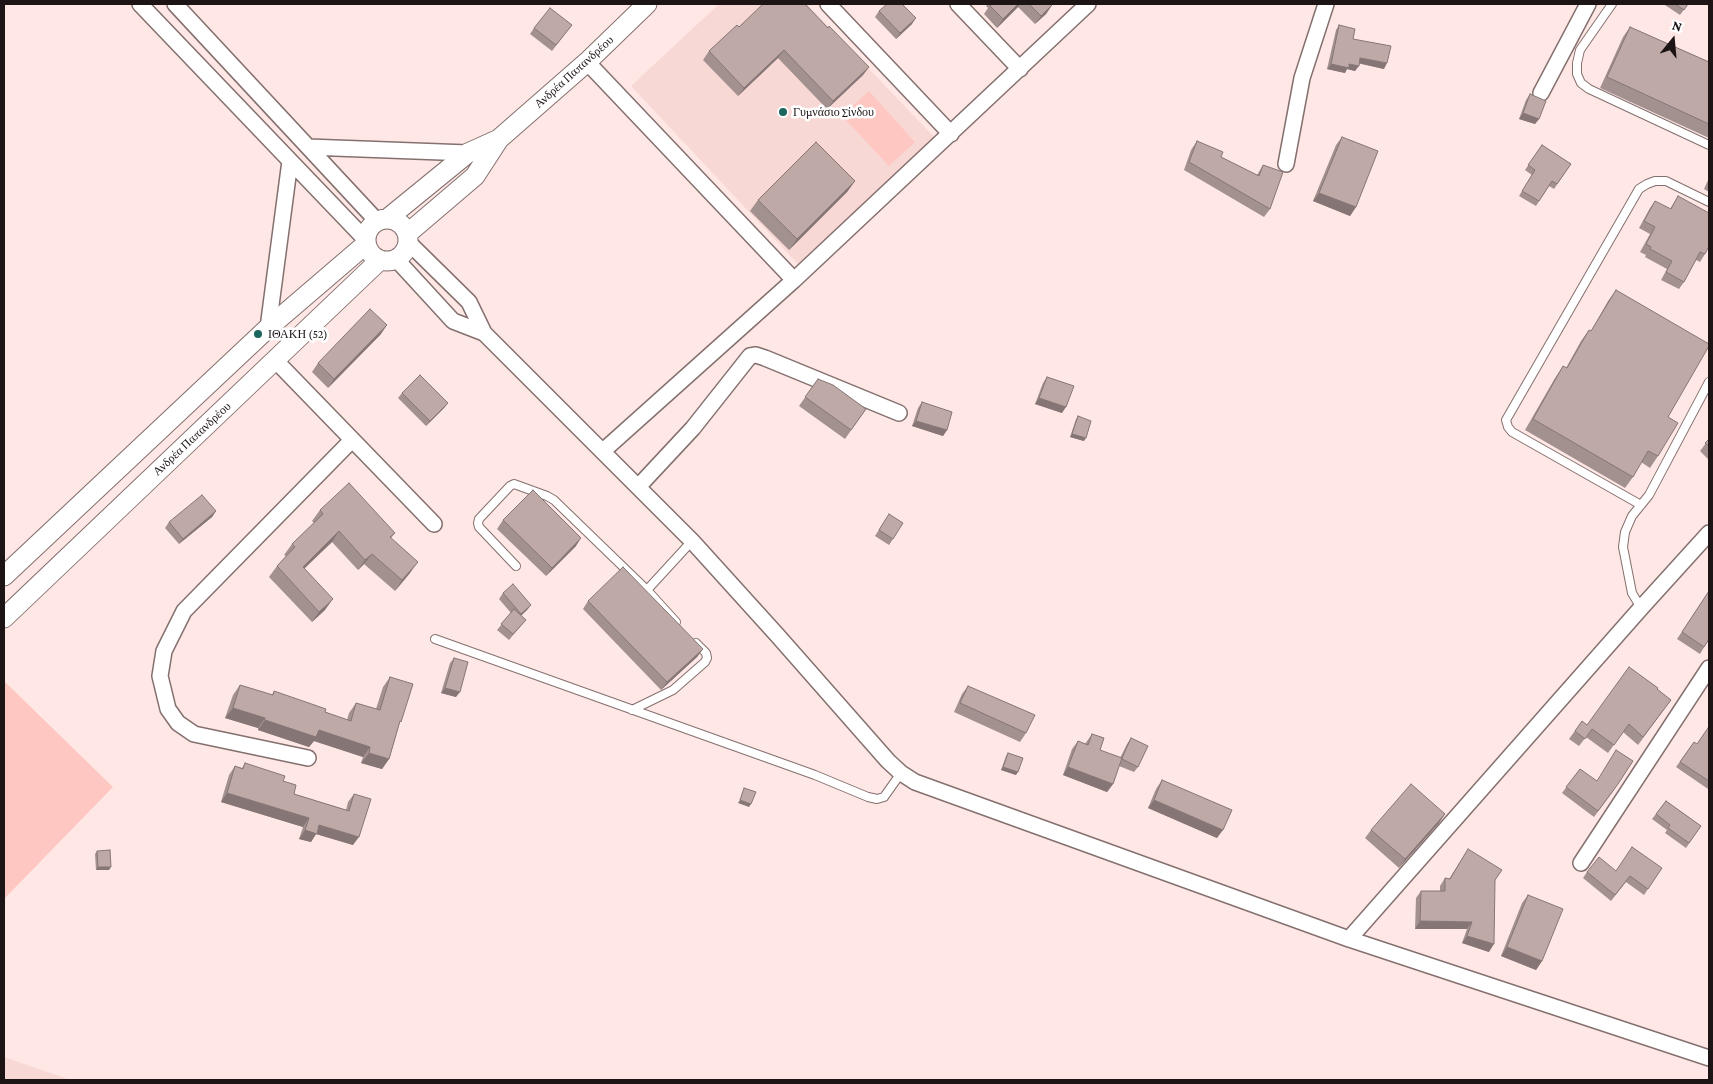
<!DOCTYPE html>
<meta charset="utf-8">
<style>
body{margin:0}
#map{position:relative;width:1713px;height:1084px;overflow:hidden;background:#fee7e5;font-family:"Crimson Pro",serif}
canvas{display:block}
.frame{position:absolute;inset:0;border:5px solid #1d1515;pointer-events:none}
.north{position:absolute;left:1648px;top:15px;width:50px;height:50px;-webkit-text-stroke:4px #fff;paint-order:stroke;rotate:17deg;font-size:14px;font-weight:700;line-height:20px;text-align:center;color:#1d1515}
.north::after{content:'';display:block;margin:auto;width:18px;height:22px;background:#1d1515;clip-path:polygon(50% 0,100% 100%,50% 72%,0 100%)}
</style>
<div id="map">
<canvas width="1713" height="1084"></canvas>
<div class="frame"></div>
<div class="north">N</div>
</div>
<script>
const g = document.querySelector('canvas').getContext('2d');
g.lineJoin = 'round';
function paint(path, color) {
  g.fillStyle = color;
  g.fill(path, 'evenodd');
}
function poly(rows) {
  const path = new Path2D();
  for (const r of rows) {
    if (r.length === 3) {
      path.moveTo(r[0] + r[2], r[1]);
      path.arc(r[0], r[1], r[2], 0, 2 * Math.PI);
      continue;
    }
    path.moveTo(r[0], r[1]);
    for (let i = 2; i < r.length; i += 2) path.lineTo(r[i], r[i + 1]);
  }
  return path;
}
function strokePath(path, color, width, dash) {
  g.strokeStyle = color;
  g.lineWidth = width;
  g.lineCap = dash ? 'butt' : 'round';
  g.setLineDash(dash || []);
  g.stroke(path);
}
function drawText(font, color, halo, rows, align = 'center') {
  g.font = font + ' "Crimson Pro",serif';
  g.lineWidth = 5;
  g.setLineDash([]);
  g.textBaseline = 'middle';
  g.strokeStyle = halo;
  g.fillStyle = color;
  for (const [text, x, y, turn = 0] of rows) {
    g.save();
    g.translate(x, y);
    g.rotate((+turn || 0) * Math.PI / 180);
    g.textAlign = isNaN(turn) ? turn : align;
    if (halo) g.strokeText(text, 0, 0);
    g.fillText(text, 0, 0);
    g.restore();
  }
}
const built = poly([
 [719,4,807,4,935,138,798,264,631,86],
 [4,1057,56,1075,71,1080,4,1080]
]);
const green = poly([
 [869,91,915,142,889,166,842,116],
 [4,681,113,787,4,899]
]);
const service = poly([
 [1612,4,1580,50,1577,63,1577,74,1581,83,1589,89,1709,145],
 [1641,505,1512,432,1508,427,1506,420,1639,189,1647,184,1655,181,1666,181,1709,202],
 [516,566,479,527,478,523,479,519,510,486,514,484,547,496,554,500,647,590],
 [1641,608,1632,593,1623,547,1625,532,1632,516,1649,495,1709,382],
 [676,622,647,590,692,541],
 [435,639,815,775,868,797,877,799,884,797,901,773],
 [632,710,673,690,705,662,707,658,706,653,696,643]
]);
const minor = poly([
 [140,4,365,239],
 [175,4,377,221],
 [828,4,951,134],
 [958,4,1020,69],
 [587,62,794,280],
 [1541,93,1588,4],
 [308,147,468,153],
 [1286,164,1302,78,1326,4],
 [408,242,469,302,484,333,692,541,778,636,888,761,901,773,915,782,1349,939,1709,1058],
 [396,259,453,321,484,333],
 [268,328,290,161],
 [276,361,434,524],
 [603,451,794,280,1088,4],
 [638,487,693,428,750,356,756,355,765,358,899,413],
 [308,758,194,734,178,723,168,709,160,676,164,651,184,611,352,440],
 [1581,863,1709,668],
 [1349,939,1641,608,1709,533]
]);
const tertiary = poly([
 [387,240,21],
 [387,219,468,153,499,139,587,62,647,4],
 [407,234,475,176,499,139],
 [4,576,268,328,366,244],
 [4,618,380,260]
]);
const wall = poly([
 [988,4,1050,4,1052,5,1046,14,1035,24,1018,7,997,28,984,14,988,8,986,6],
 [1666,4,1688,4,1680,15,1665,5],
 [879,11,912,24,896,39,875,17],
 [572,25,552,51,530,34,534,28],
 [1339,25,1353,39,1384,69,1359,63,1355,71,1347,69,1345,73,1327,69,1336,30],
 [739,27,828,28,869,67,863,75,827,109,778,58,738,96,703,60,709,51],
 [1630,27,1709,62,1709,138,1600,88,1623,37],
 [1530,94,1539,119,1535,124,1519,119,1526,100],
 [1342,137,1356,207,1350,216,1313,201,1336,145],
 [1197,141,1221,157,1257,175,1263,165,1270,209,1264,217,1184,170,1191,150],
 [1542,145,1571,164,1554,189,1549,186,1536,206,1519,196,1532,175,1525,170],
 [1709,178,1709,192,1704,189],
 [855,181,847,192,789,250,750,211,758,200],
 [1678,196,1705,254,1700,262,1696,260,1684,282,1679,289,1661,280,1667,269,1645,257,1646,255,1640,252,1650,234,1639,228,1650,208,1655,201,1670,209],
 [1616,290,1668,417,1658,456,1650,468,1641,462,1633,477,1625,488,1525,430,1555,378,1563,366,1566,368,1581,341,1589,330,1591,331,1608,301],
 [381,334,328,388,312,372,318,363],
 [1047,377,1062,413,1035,404,1043,383],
 [818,379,866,409,845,439,799,406],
 [402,393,448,403,444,408,426,426,398,398],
 [922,402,947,430,943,436,912,426,918,408],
 [1078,416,1084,441,1070,437,1076,419],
 [1709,439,1709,460,1700,451],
 [320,510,395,533,391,538,410,573,395,591,364,564,358,570,332,542,304,569,325,610,312,622,269,577,277,566,286,556,284,555,292,544,314,523,312,521],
 [216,511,212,517,179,544,165,528,169,522],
 [503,520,576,546,546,576,497,529],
 [885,520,893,539,889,545,875,536],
 [1709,591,1709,639,1700,654,1677,639],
 [503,593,531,605,527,610,521,616,526,620,509,640,497,630,511,613,499,599],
 [588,601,703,649,697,657,661,690,583,609],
 [454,658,456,697,441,693,450,663],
 [390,677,399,725,389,759,382,769,361,763,363,757,314,741,309,747,258,730,258,728,225,718,233,695,240,685,272,695,274,691,325,712,347,720,349,713,356,703,376,709,383,687],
 [968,686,1026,733,1020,742,954,712,962,694],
 [1657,689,1671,700,1638,745,1623,732,1608,753,1586,737,1579,746,1569,739,1582,721,1587,725],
 [1709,728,1709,786,1708,789,1676,767,1694,742,1697,744],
 [1092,734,1100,750,1120,758,1127,744,1131,738,1138,767,1134,772,1119,766,1113,784,1107,792,1063,775,1072,749,1078,741,1085,744],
 [1008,753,1016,775,1001,770,1006,756],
 [245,763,283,781,294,794,346,810,348,802,354,794,353,845,316,834,311,842,299,839,303,827,221,802,229,775,235,766,242,768],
 [1580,769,1596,781,1614,790,1594,817,1562,793],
 [1162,780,1217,838,1148,808,1156,789],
 [1666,801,1701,826,1686,848,1665,833,1667,830,1652,819],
 [1445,814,1439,823,1399,868,1365,838,1371,830],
 [1468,849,1495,880,1489,952,1462,943,1467,929,1415,929,1416,898,1421,891,1440,891,1440,886,1445,878,1449,879],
 [97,851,109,870,96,870,95,854],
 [1662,868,1644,895,1626,882,1611,901,1583,878,1587,872],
 [1528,895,1542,961,1536,970,1501,956,1522,903]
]);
const shadedWall = poly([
 [1018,4,1020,4,1018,7,997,28,1003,19],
 [1052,5,1046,14,1035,24,1041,16],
 [916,18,912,24,896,39,900,33],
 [784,50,778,58,738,96,744,88],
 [1360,58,1387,63,1384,69,1357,63],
 [1331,64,1349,64,1359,66,1355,71,1347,69,1345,73,1327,69],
 [869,67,863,75,827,109,833,101],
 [1523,113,1539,119,1535,124,1519,119],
 [855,181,847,192,789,250,797,239],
 [1319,193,1356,207,1350,216,1313,201],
 [387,325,381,334,328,388,334,379],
 [1039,398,1066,407,1062,413,1035,404],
 [448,403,444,408,426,426,430,421],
 [916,421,947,430,943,436,912,426],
 [1072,434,1086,438,1084,441,1070,437],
 [216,511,212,517,179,544,183,539],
 [339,531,332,542,295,577,303,567],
 [581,538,576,546,546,576,552,568],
 [372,554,364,564,358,570,365,560],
 [418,562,410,573,395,591,402,580],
 [333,599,325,610,312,622,319,612],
 [531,605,527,610,517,619,521,614],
 [703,649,697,657,661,690,667,682],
 [445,688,460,692,456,697,441,693],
 [233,708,265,718,258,728,225,718],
 [265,720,319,730,370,747,363,757,314,741,309,747,258,730],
 [369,753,389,759,382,769,361,763],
 [1003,767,1018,772,1016,775,1001,770],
 [1068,767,1113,784,1107,792,1063,775],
 [227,793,309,818,303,827,221,802],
 [740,800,751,804,749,807,738,803],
 [1154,800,1223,830,1217,838,1148,808],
 [1445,814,1439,823,1399,868,1405,859],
 [319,825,359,837,353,845,316,834,311,842,299,839,305,830],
 [98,867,111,867,109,870,96,870],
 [1420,921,1472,922,1467,929,1415,929],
 [1467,936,1494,944,1489,952,1462,943],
 [1507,947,1542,961,1536,970,1501,956]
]);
const building = poly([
 [763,4,805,4,828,28,829,26,869,67,833,101,784,50,744,88,709,51,737,25,739,27,763,4],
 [887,4,902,4,916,18,900,33,879,11,887,4],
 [992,4,1018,4,1003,19,990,6,992,4],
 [1029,4,1050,4,1052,5,1041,16,1029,4],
 [1675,4,1688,4,1684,10,1675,4],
 [550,8,572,25,556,45,534,28,550,8],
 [1339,25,1355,29,1353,39,1391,46,1387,63,1360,58,1359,66,1349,64,1349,68,1331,64,1339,25],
 [1630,27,1709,62,1709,124,1607,77,1630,27],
 [1530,94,1546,101,1539,119,1523,113,1530,94],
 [1342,137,1378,151,1356,207,1319,193,1342,137],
 [1197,141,1223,152,1221,157,1259,176,1263,165,1283,172,1270,209,1189,162,1197,141],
 [816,142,855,181,797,239,758,200,816,142],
 [1542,145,1571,164,1557,184,1552,181,1539,201,1522,191,1535,170,1528,165,1542,145],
 [1678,196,1709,213,1709,246,1705,254,1700,252,1684,282,1666,272,1672,261,1650,249,1651,247,1646,244,1655,227,1644,221,1655,201,1671,209,1678,196],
 [1616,290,1709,344,1709,346,1668,417,1678,423,1658,456,1648,451,1633,477,1533,419,1563,366,1567,368,1589,330,1591,331,1616,290],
 [370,309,387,325,334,379,318,363,370,309],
 [420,375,448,403,430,421,402,393,420,375],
 [1047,377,1074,386,1066,407,1039,398,1047,377],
 [818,379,833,385,866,409,851,430,805,397,818,379],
 [922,402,952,412,947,430,916,421,922,402],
 [1078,416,1091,421,1086,438,1072,434,1078,416],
 [1709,439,1709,446,1705,443,1709,439],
 [349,483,395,533,390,537,418,562,402,580,372,554,365,560,339,531,303,567,333,599,319,612,277,566,295,547,292,544,323,514,320,510,349,483],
 [533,490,581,538,552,568,503,520,533,490],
 [202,495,216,511,183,539,169,522,202,495],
 [889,514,903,523,893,539,879,530,889,514],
 [623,567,703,649,667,682,588,601,623,567],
 [513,584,531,605,521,614,503,593,513,584],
 [1709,591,1709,639,1704,647,1682,632,1709,591],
 [514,609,526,620,513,634,501,624,514,609],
 [454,658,468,662,460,692,445,688,454,658],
 [1629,667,1658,688,1657,689,1671,700,1643,737,1629,724,1614,745,1592,729,1585,739,1575,731,1582,721,1587,725,1629,667],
 [390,677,413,684,401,722,400,721,389,759,369,753,370,747,319,730,316,737,265,720,265,718,233,708,240,685,273,695,274,691,326,709,325,712,351,721,356,703,380,710,390,677],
 [968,686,1035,715,1026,733,960,703,968,686],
 [1708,728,1709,728,1709,781,1680,762,1694,742,1697,744,1708,728],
 [1092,734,1104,738,1100,750,1122,758,1113,784,1068,767,1078,741,1088,745,1092,734],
 [1131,738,1148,746,1138,767,1122,759,1122,758,1131,738],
 [1616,750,1633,761,1618,784,1598,811,1566,787,1580,769,1597,781,1616,750],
 [1008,753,1023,758,1018,772,1003,767,1008,753],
 [245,763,285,776,283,781,296,785,294,794,349,811,354,794,371,799,359,837,319,825,317,834,305,830,309,818,227,793,235,766,243,769,245,763],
 [1162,780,1232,810,1223,830,1154,800,1162,780],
 [1411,784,1445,814,1405,859,1371,830,1411,784],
 [744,788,756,792,751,804,740,800,744,788],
 [1666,801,1701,826,1689,843,1668,828,1670,825,1656,814,1666,801],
 [1632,847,1662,868,1648,889,1630,876,1615,895,1587,872,1599,857,1616,871,1632,847],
 [1468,849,1502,870,1495,880,1494,944,1467,936,1472,922,1420,921,1421,891,1445,891,1445,878,1450,879,1468,849],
 [110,850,111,867,98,867,97,851,110,850],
 [1528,895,1563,909,1542,961,1507,947,1528,895]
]);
const markers = [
 [783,112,5,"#1b665d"],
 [258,334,5,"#1b665d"]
];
const streetNames = [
 ["Ανδρέα Παπανδρέου",574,72,-42],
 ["Ανδρέα Παπανδρέου",192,439,-43]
];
const poiNames = [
 ["Γυμνάσιο Σίνδου",793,112],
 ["ΙΘΑΚΗ (52)",268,334]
];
paint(built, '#f8d8d5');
paint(green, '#ffc7c2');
strokePath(service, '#84706e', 10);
strokePath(minor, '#84706e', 18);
strokePath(tertiary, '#84706e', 21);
strokePath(service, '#fff', 8);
strokePath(minor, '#fff', 15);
strokePath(tertiary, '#fff', 19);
paint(wall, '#a39190');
paint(shadedWall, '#857675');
paint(building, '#bea9a7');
strokePath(building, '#857675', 1);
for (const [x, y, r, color] of markers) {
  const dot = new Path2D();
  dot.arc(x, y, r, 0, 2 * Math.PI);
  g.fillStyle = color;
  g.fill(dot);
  strokePath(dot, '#fff', 2);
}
drawText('12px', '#1d1515', '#fff', streetNames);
drawText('12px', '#1d1515', '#fff', poiNames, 'left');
</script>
